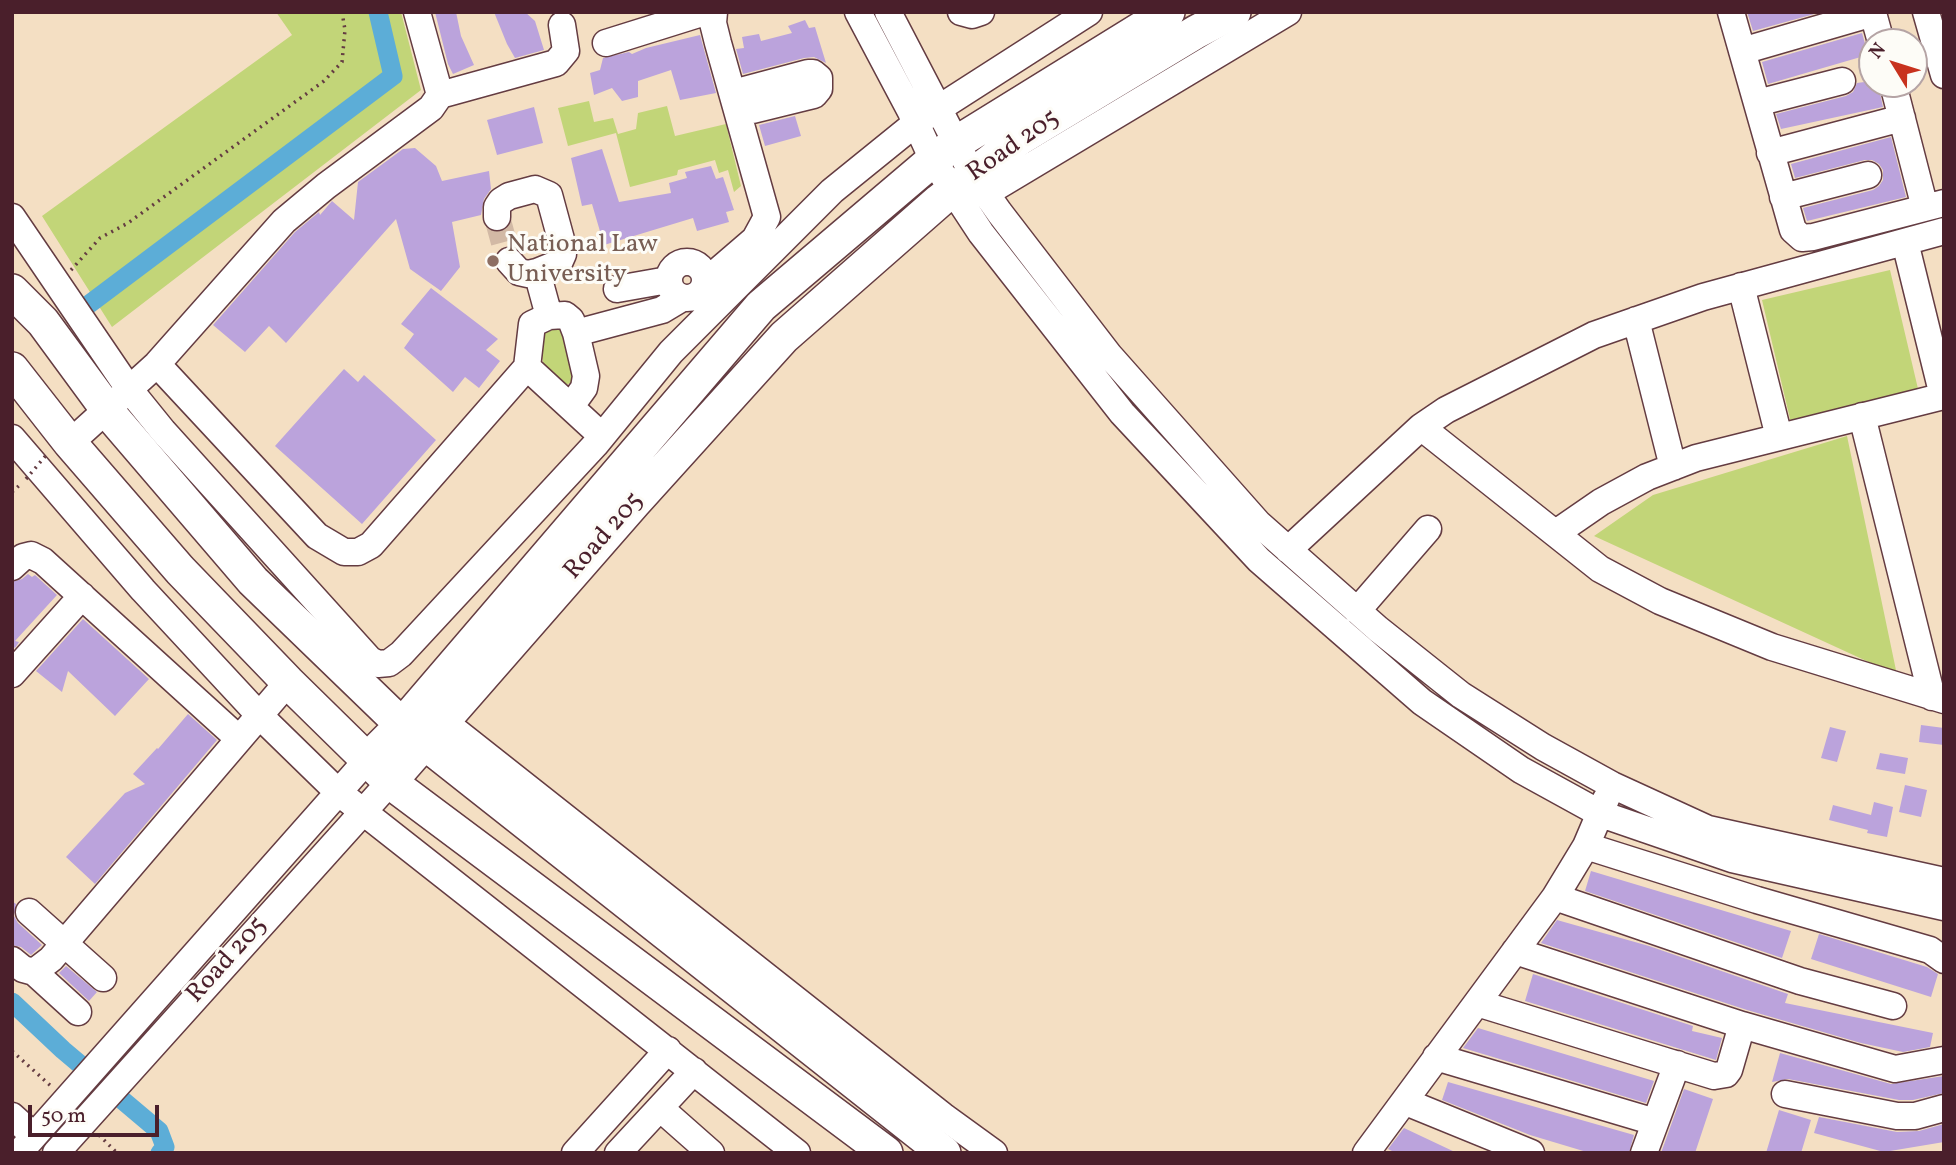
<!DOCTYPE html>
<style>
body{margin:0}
#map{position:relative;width:1956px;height:1165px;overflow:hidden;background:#f4dfc3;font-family:Vollkorn,serif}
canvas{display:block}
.frame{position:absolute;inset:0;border:14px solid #4a1f2b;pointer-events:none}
.north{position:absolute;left:1858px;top:28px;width:70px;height:70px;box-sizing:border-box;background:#fdfcf7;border:2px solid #b5a4a5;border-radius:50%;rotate:308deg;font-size:19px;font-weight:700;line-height:28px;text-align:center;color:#4a1f2b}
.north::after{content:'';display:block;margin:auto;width:24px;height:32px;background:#c8321e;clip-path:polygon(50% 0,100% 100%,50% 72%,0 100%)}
.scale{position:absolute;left:28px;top:1105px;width:131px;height:32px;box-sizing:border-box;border:4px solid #4a1f2b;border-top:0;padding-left:9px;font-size:21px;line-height:24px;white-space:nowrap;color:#4a1f2b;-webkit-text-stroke:5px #fdfcf7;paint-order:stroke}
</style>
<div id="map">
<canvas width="1956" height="1165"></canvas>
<div class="frame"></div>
<div class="north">N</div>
<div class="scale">50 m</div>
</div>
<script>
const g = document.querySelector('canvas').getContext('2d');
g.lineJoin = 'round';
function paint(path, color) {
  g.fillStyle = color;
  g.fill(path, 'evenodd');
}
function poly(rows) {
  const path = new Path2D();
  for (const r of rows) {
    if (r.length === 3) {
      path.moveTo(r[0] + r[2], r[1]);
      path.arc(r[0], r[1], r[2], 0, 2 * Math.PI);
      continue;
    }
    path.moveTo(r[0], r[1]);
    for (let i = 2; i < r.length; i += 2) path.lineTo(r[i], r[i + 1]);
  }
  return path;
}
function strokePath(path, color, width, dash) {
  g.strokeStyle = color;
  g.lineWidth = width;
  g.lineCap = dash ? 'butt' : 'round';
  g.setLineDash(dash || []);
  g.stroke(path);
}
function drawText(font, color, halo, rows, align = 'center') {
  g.font = font + ' Vollkorn,serif';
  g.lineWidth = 6;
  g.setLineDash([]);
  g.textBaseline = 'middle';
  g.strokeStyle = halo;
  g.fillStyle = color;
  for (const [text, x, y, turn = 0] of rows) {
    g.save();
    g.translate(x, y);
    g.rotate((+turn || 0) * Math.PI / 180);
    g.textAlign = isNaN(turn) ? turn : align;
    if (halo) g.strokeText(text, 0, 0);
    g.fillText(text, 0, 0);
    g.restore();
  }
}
const green = poly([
 [276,12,401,12,421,90,112,327,42,216,292,35],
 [589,101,594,122,613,118,618,134,636,129,638,113,667,106,675,136,726,124,741,186,734,192,728,170,719,173,715,160,678,170,677,175,630,187,616,133,568,146,558,108],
 [1890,270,1919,393,1791,423,1762,300],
 [562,322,578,367,572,382,562,387,545,372,538,335],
 [1847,436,1897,675,1594,536,1653,495]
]);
const canal = poly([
 [84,308,393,76,378,12],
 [12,1002,63,1050,159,1131,165,1147,160,1153]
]);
const building = poly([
 [435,12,456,12,461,36,474,65,453,74,448,64],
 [494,12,525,12,535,21,544,50,515,58,507,44],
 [1747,12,1818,12,1818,13,1753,31],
 [805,20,809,28,815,27,826,63,814,57,804,58,743,74,736,49,744,48,742,37,759,34,761,41,792,33,788,26],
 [1862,33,1866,47,1871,54,1768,84,1762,62],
 [700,35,716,93,680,100,671,70,638,81,638,97,622,101,612,88,594,95,590,73,600,70,603,58,629,52,632,54,646,48],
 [1872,81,1872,84,1878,84,1883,107,1781,129,1776,114,1846,96,1853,92,1857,83],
 [534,107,543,143,497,155,487,120],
 [795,116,801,136,765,146,759,125],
 [1891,137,1906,197,1807,221,1803,208,1873,190,1879,186,1883,180,1883,170,1879,164,1872,160,1865,160,1795,178,1791,164],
 [415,148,436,166,442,181,489,171,491,189,484,199,481,215,452,222,460,267,441,291,410,269,396,219,286,343,269,326,245,352,213,325,295,232,319,212,320,215,332,201,354,220,358,182,403,149],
 [602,149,619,202,671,193,669,183,687,178,685,172,711,166,716,179,723,177,734,210,726,212,729,222,697,231,693,218,604,245,592,204,582,206,571,158],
 [431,288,498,339,486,350,500,361,479,388,465,377,453,392,404,348,414,334,401,324],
 [344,369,358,382,364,375,436,440,362,524,275,446],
 [28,574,32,577,35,575,57,595,15,641,19,642,15,648,12,645,12,582,22,579],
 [83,619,149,679,115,716,68,671,62,692,36,671],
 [188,714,217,740,95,884,66,857,125,793,145,784,133,774,157,748,158,749],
 [1921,725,1944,728,1944,745,1919,742],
 [1830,727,1846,731,1837,762,1821,758],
 [1880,753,1908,758,1905,774,1876,769],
 [1905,785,1927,790,1921,817,1899,812],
 [1874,802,1893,807,1887,837,1867,833,1868,830,1829,820,1833,805,1871,815],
 [1591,871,1791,931,1782,958,1585,891],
 [12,901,16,904,14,916,18,923,42,945,31,955,21,947,12,945],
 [1557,920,1649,946,1788,994,1785,1003,1933,1033,1930,1047,1903,1052,1861,1043,1747,1010,1541,943],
 [1819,934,1927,967,1938,974,1931,997,1811,959],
 [66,966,97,992,89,1001,59,973],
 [1533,974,1693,1026,1692,1031,1722,1038,1716,1060,1525,1001],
 [1478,1028,1654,1081,1646,1103,1463,1048],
 [1780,1053,1891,1084,1944,1076,1944,1093,1913,1100,1899,1100,1788,1079,1772,1082],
 [1448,1082,1634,1135,1629,1153,1590,1153,1530,1135,1442,1100],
 [1684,1089,1713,1099,1695,1153,1661,1153],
 [1779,1110,1811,1120,1801,1153,1766,1153],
 [1819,1117,1897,1132,1919,1131,1944,1124,1944,1142,1884,1152,1814,1133],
 [1404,1128,1457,1153,1396,1153,1388,1149]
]);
const minorTunnel = poly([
 [497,217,509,261]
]);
const path = poly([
 [71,270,100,238,128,223,324,81,342,62,345,30,342,12],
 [12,492,22,483],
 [12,1051,52,1087],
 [99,1135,117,1153]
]);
const minor = poly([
 [858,12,911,112,933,160,981,233,1122,413,1259,560,1422,702,1521,770,1601,814,1732,859,1944,907],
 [888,12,973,175,999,212,1109,355,1258,523,1378,629,1461,695,1543,747,1612,785,1708,829,1944,881],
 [961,12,972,15,981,12],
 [1731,12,1793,230,1802,238,1813,237,1944,203],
 [1926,12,1944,75],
 [606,43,705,12],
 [1742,51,1873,13,1881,42],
 [1893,84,1925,208],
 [733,93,808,73,813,73,819,78,819,89,814,95,753,110],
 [440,95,556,63,566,51,562,25],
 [1757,103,1842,81],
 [1770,153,1902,118],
 [986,193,1288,12],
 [1783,197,1868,175],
 [12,217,129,389,163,431,370,660,378,664,389,663,401,654,595,445,671,352,832,191,916,123,1089,12],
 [497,217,497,207,501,201,509,196,535,189,549,195,562,243,563,254,559,263,537,272,549,316,565,315,571,320,576,333],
 [1905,242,1943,396],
 [509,261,519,272,528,274,537,272],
 [687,280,18],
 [705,282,755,239,767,217,718,43,713,23,714,12],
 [1741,286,1779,437],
 [617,289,668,280],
 [1636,320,1673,467],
 [157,364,317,536,344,552,358,552,371,545,527,367,602,436],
 [527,367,532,324,549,316],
 [571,406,584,388,586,376,576,333,662,310,682,298],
 [1862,416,1932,697],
 [1421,427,1446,410,1594,335,1703,297,1944,231],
 [12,438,143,590,260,716,338,792,797,1153],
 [70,443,157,364,284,221,326,186,431,108,440,95,417,12],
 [1556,533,1601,502,1647,477,1696,458,1944,396],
 [1288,550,1421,427,1600,569,1660,601,1772,647,1944,700],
 [12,567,23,557,31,555,43,561,239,739],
 [1357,611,1428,529],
 [12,674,82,596],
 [443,721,943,1116,994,1153],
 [1586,846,1757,900,1930,950,1944,960],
 [1555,897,1800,981,1893,1006],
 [29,912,103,978],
 [12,960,23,969,34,972,51,959,288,682],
 [34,972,78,1012],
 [1477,1003,1714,1076,1726,1074,1729,1070,1742,1025,1515,951],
 [1742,1025,1895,1069,1944,1060],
 [1436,1057,1655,1122],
 [1785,1094,1897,1116,1915,1116,1944,1108],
 [1406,1102,1531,1153],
 [660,1108,711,1153],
 [12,1116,34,1136],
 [19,1153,367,760],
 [56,1153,390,782],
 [575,1153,668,1050],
 [618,1153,694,1071],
 [1366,1153,1555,897,1586,846,1606,799],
 [1644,1153,1677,1064]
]);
const major = poly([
 [12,291,43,322,115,420,253,581,402,725,944,1153],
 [12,369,70,443,180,570,288,682,390,782,886,1153],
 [367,760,402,725,761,306,933,160,956,143,1168,12],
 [390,782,634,503,784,337,939,201,1019,139,1196,32,1234,12]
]);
const pathBridge = poly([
 [26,479,48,453]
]);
const markers = [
 [493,261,7,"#8d6e63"]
];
const streetNames = [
 ["Road 205",1014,147,-35],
 ["Road 205",605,537,-49],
 ["Road 205",228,961,-48]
];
const educationNames = [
 ["National Law",507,246],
 ["University",507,276]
];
paint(green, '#c2d578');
strokePath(canal, '#5cadd7', 19);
paint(building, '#bba3dc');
strokePath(minorTunnel, '#d2b9a5', 26, [26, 13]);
strokePath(minor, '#643c42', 29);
strokePath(major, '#643c42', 36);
strokePath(path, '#643c42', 3.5, [2, 5]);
strokePath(minor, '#fff', 26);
strokePath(major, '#fff', 33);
strokePath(pathBridge, '#643c42', 3.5, [2, 5]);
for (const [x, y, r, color] of markers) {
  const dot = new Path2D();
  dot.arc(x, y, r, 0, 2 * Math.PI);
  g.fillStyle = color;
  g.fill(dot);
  strokePath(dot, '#fdfcf7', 2.5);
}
drawText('26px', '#4a1f2b', '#fdfcf7', streetNames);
drawText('26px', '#785e54', '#fdfcf7', educationNames, 'left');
</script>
